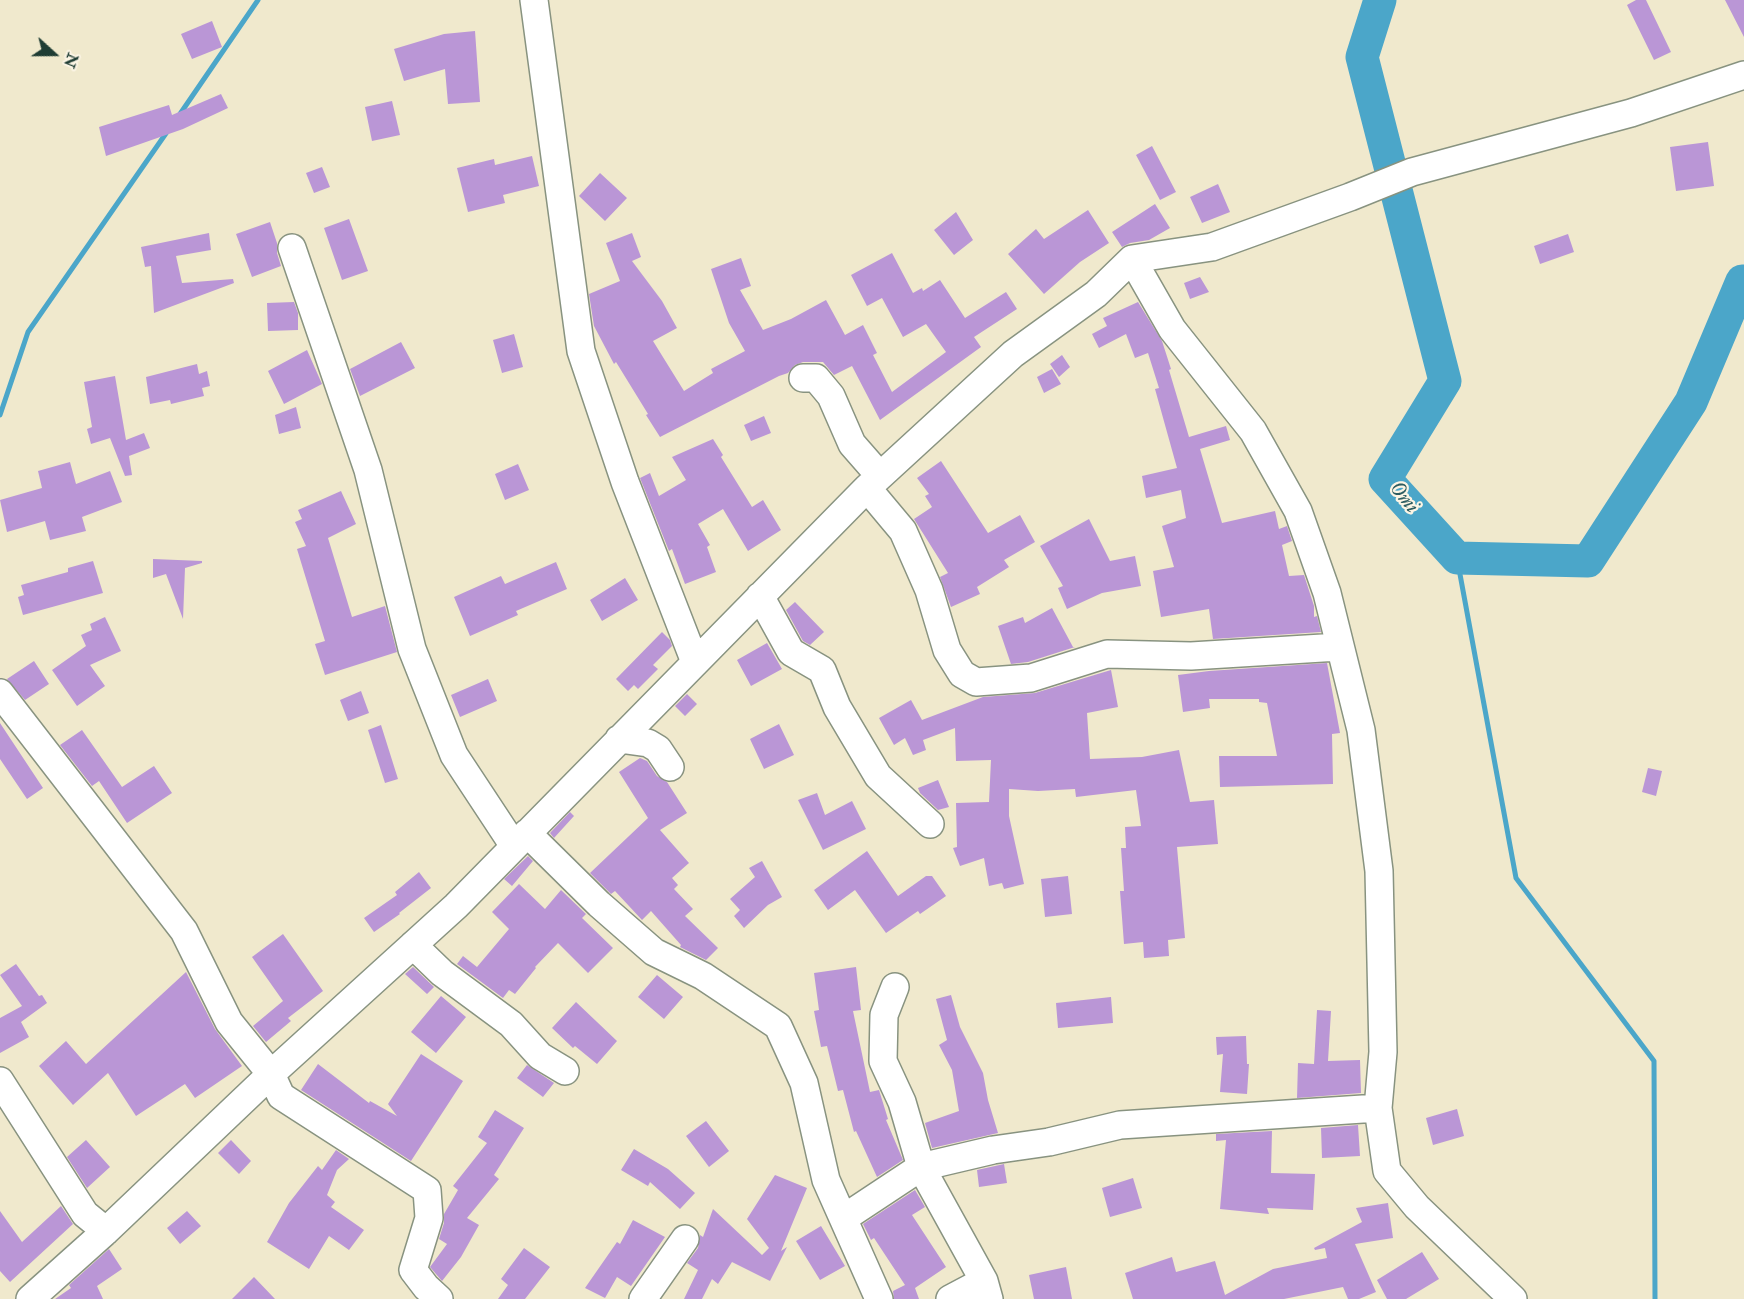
<!DOCTYPE html>
<style>
body{margin:0}
#map{position:relative;width:1744px;height:1299px;overflow:hidden;background:#f0e9cd;font-family:"IM FELL Double Pica",serif}
canvas{display:block}
.north{position:absolute;left:24px;top:24px;width:60px;height:60px;-webkit-text-stroke:4px #fcf5e5;paint-order:stroke;rotate:111deg;font-size:16px;font-weight:700;line-height:24px;text-align:center;color:#1f3d34}
.north::after{content:'';display:block;margin:auto;width:21px;height:27px;background:#1f3d34;clip-path:polygon(50% 0,100% 100%,50% 72%,0 100%)}
</style>
<div id="map">
<canvas width="1744" height="1299"></canvas>
<div class="north">N</div>
</div>
<script>
const g = document.querySelector('canvas').getContext('2d');
g.lineJoin = 'round';
function poly(rows) {
  const path = new Path2D();
  for (const r of rows) {
    path.moveTo(r[0], r[1]);
    for (let i = 2; i < r.length; i += 2) path.lineTo(r[i], r[i + 1]);
  }
  return path;
}
function strokePath(path, color, width, dash) {
  g.strokeStyle = color;
  g.lineWidth = width;
  g.lineCap = dash ? 'butt' : 'round';
  g.setLineDash(dash || []);
  g.stroke(path);
}
function paint(path, color) {
  g.fillStyle = color;
  g.fill(path, 'evenodd');
}
function drawText(font, color, halo, rows, align = 'center') {
  g.font = font + ' "IM FELL Double Pica",serif';
  g.lineWidth = 4.5;
  g.setLineDash([]);
  g.textBaseline = 'middle';
  g.strokeStyle = halo;
  g.fillStyle = color;
  for (const [text, x, y, turn = 0] of rows) {
    g.save();
    g.translate(x, y);
    g.rotate((+turn || 0) * Math.PI / 180);
    g.textAlign = isNaN(turn) ? turn : align;
    if (halo) g.strokeText(text, 0, 0);
    g.fillText(text, 0, 0);
    g.restore();
  }
}
const stream = poly([
 [180,114,258,0],
 [0,415,28,332,169,129],
 [1457,558,1516,878,1654,1061,1655,1299]
]);
const river = poly([
 [1380,0,1362,57,1445,381,1385,479,1457,558,1588,561,1691,402,1742,281,1744,281]
]);
const building = poly([
 [1636,0,1646,0,1671,52,1654,60,1627,5],
 [1725,0,1744,0,1744,37],
 [212,21,222,47,192,59,181,34],
 [475,31,480,102,448,104,445,69,404,81,394,49,444,34],
 [221,94,228,108,183,129,106,156,99,127,169,105,172,115],
 [392,101,400,135,372,141,365,107],
 [1708,142,1714,186,1676,191,1670,147],
 [1152,146,1176,192,1160,200,1136,155],
 [532,156,539,186,503,195,505,203,468,212,457,168,494,159,495,165],
 [322,167,330,187,314,193,306,173],
 [600,173,627,198,605,221,579,196],
 [1218,184,1230,212,1202,223,1190,197],
 [1155,204,1170,228,1149,240,1130,243,1122,247,1112,232],
 [1088,210,1109,243,1080,262,1044,294,1008,254,1036,229,1044,239],
 [956,212,973,240,954,255,934,230],
 [349,219,368,271,342,280,324,228],
 [270,222,277,243,277,253,281,266,252,277,236,234],
 [209,233,211,250,176,256,182,283,233,279,234,283,154,313,151,266,145,267,141,247],
 [632,233,641,257,632,261,662,301,677,328,653,341,684,391,713,373,711,369,745,351,729,323,711,269,741,258,751,286,740,290,763,330,791,319,826,300,845,335,863,325,877,353,873,355,892,392,946,352,926,324,903,337,882,298,867,306,851,275,892,253,913,293,922,288,923,291,940,280,965,318,1006,292,1017,309,974,337,981,347,880,420,852,366,834,375,823,362,803,362,795,365,788,373,779,376,660,437,646,415,648,414,616,362,614,364,594,326,589,294,620,281,606,243],
 [1568,234,1574,252,1540,264,1534,246],
 [1200,277,1209,292,1190,299,1184,283],
 [294,302,298,313,298,330,268,331,267,303],
 [1138,302,1162,341,1171,369,1169,370,1189,437,1226,426,1230,440,1200,449,1222,523,1275,511,1279,529,1287,526,1292,541,1282,545,1289,576,1304,575,1314,606,1314,617,1317,616,1321,632,1213,639,1209,609,1161,617,1153,571,1174,567,1162,526,1186,518,1181,490,1146,498,1142,476,1177,468,1155,389,1159,388,1148,353,1135,358,1126,334,1099,348,1092,334,1107,326,1103,318],
 [514,334,523,367,502,373,493,340],
 [401,342,415,368,360,396,350,369],
 [307,350,322,384,284,404,268,371],
 [1062,355,1070,367,1059,377,1050,364],
 [197,364,199,374,207,371,210,386,202,388,204,396,171,404,170,400,150,404,146,377],
 [1052,369,1061,384,1044,393,1037,377],
 [115,376,126,440,144,433,150,448,129,456,132,475,125,476,110,438,91,444,87,429,92,427,84,382],
 [296,407,301,428,279,434,275,415],
 [764,416,771,433,751,441,744,425],
 [713,439,723,455,721,457,752,507,763,500,781,530,748,551,723,509,698,524,710,545,707,547,716,572,685,584,672,549,669,551,640,478,650,473,659,496,686,480,672,457],
 [941,461,988,533,1020,515,1035,542,1004,560,1009,567,977,587,980,594,951,607,940,577,948,573,914,519,932,507,925,496,929,494,917,478],
 [70,462,76,484,110,471,122,502,82,517,86,531,50,540,45,521,7,532,0,500,42,488,38,471],
 [518,464,529,490,505,500,495,474],
 [341,491,356,524,328,538,352,617,385,606,397,652,325,675,315,644,325,641,297,549,306,546,295,522,302,519,298,510],
 [1089,519,1110,561,1135,556,1141,586,1102,593,1067,609,1058,588,1063,586,1040,546],
 [153,559,202,561,202,563,185,568,183,619,166,574,153,578],
 [93,561,103,593,23,615,18,597,24,595,21,585,68,572,68,568],
 [556,562,567,589,516,611,518,615,470,636,454,597,501,576,505,584],
 [625,578,638,600,602,621,590,600],
 [795,602,824,632,810,645,803,641,786,610],
 [1052,608,1073,647,1075,647,1028,662,1011,664,998,626,1023,617,1025,623],
 [105,617,121,651,90,665,105,686,77,706,52,670,86,646,81,635,92,630,90,624],
 [662,632,670,640,672,646,653,665,658,669,638,689,634,685,628,691,616,679],
 [767,643,782,669,751,686,737,660],
 [34,661,49,684,25,700,7,679],
 [1327,663,1340,733,1332,734,1333,784,1220,787,1219,756,1277,756,1267,703,1259,702,1259,699,1209,699,1210,708,1183,712,1178,675,1209,671],
 [1111,670,1118,707,1087,713,1090,759,1142,757,1179,750,1190,802,1214,800,1218,844,1177,847,1185,938,1168,940,1169,956,1144,958,1143,942,1124,944,1120,891,1124,891,1121,848,1126,848,1125,827,1141,826,1136,790,1076,797,1075,789,1038,791,1009,789,1009,816,1024,884,1004,889,1002,883,989,886,984,858,960,866,953,848,957,847,956,803,989,802,991,760,956,761,955,728,923,740,926,750,913,755,905,738,894,745,879,718,911,700,922,720,983,697,1035,693],
 [488,679,497,701,460,717,451,695],
 [361,691,369,713,348,721,340,700],
 [687,694,697,704,685,716,675,706],
 [0,723,43,788,27,799,0,759],
 [779,724,794,755,764,769,750,739],
 [381,725,398,779,385,783,368,730],
 [82,730,122,787,154,766,172,793,127,823,99,781,92,786,60,745],
 [640,758,647,761,657,776,667,782,687,813,660,830,689,863,672,878,678,885,674,889,693,909,685,916,718,948,706,960,680,947,681,945,651,911,642,920,615,891,611,894,590,873,648,818,619,772],
 [1648,768,1662,771,1656,796,1642,792],
 [938,780,949,807,938,810,920,793,918,788],
 [817,793,825,815,852,801,866,829,823,850,798,800],
 [570,812,574,816,554,838,550,833],
 [867,851,898,896,926,876,932,876,946,896,920,914,918,911,886,933,855,890,828,910,814,890],
 [528,856,533,861,512,886,504,879],
 [762,861,782,897,768,905,744,928,734,916,740,910,730,899,755,877,749,868],
 [419,872,431,888,399,913,400,914,374,932,364,918,397,895,395,892],
 [1068,876,1072,914,1045,917,1041,879],
 [519,884,545,909,561,890,586,914,582,918,613,948,588,973,558,943,535,967,536,968,515,994,509,990,503,998,457,964,463,956,477,967,509,929,492,912],
 [283,934,323,991,288,1018,291,1021,266,1042,253,1026,283,1001,252,957],
 [16,964,39,996,42,995,47,1003,21,1022,29,1037,0,1053,0,1018,22,1006,0,975],
 [413,967,434,987,427,994,405,974],
 [856,967,861,1010,853,1011,870,1092,879,1090,888,1119,886,1120,903,1160,877,1177,856,1131,854,1132,843,1090,838,1091,827,1046,821,1047,814,1011,819,1010,814,973],
 [186,972,215,1029,242,1066,195,1098,185,1084,136,1116,108,1073,73,1105,39,1066,66,1041,86,1064],
 [657,975,683,997,664,1019,638,997],
 [951,995,960,1027,983,1073,988,1100,998,1133,932,1148,925,1123,959,1111,952,1070,939,1045,947,1040,936,999],
 [441,996,466,1017,436,1053,411,1032],
 [1111,997,1113,1023,1058,1028,1056,1003],
 [576,1002,617,1041,597,1064,575,1046,573,1048,552,1028],
 [1317,1010,1331,1011,1328,1061,1360,1060,1361,1093,1297,1098,1298,1063,1314,1064],
 [1246,1036,1247,1064,1249,1064,1247,1094,1220,1092,1223,1054,1217,1055,1216,1037],
 [421,1054,463,1081,411,1161,301,1090,318,1064,369,1103,370,1101,397,1116,388,1104],
 [527,1065,554,1083,543,1097,517,1078],
 [1457,1109,1464,1136,1433,1145,1426,1118],
 [495,1110,524,1128,494,1175,499,1179,467,1218,479,1225,461,1257,442,1281,430,1267,447,1244,439,1239,444,1223,444,1214,458,1190,453,1186,487,1143,478,1137],
 [706,1121,729,1151,709,1167,686,1136],
 [1358,1125,1360,1156,1322,1158,1321,1128],
 [1272,1131,1271,1173,1315,1174,1313,1210,1267,1208,1269,1214,1220,1209,1226,1140,1216,1141,1216,1134],
 [86,1140,110,1167,87,1188,67,1157],
 [231,1140,251,1161,239,1174,218,1153],
 [634,1149,668,1169,695,1193,680,1209,650,1182,648,1186,621,1170],
 [336,1150,349,1159,337,1170,327,1195,335,1202,331,1207,364,1230,349,1250,329,1236,309,1269,267,1242,289,1203,318,1166,322,1170],
 [1004,1164,1007,1183,979,1187,977,1170],
 [775,1175,807,1188,781,1251,787,1247,770,1281,732,1262,718,1284,712,1279,702,1299,684,1299,698,1270,687,1263,698,1248,700,1235,703,1237,713,1209,762,1255,769,1248,747,1219],
 [1133,1178,1142,1208,1110,1217,1102,1188],
 [915,1190,925,1207,912,1215,946,1267,915,1288,919,1299,894,1299,893,1291,905,1285,874,1238,871,1240,863,1224],
 [1388,1203,1393,1238,1355,1244,1376,1292,1359,1299,1348,1299,1343,1287,1284,1299,1133,1299,1125,1273,1172,1257,1176,1272,1215,1261,1225,1295,1273,1269,1327,1258,1325,1248,1315,1250,1314,1248,1362,1222,1356,1208],
 [61,1206,73,1224,10,1282,0,1271,0,1211,22,1242],
 [187,1211,201,1226,180,1244,167,1228],
 [633,1220,665,1237,631,1286,617,1277,605,1298,585,1288,617,1242,620,1244],
 [821,1226,845,1266,820,1280,796,1241],
 [524,1248,550,1267,525,1299,498,1299,508,1285,501,1279],
 [109,1249,122,1269,97,1286,103,1299,55,1299,71,1288,69,1285],
 [1422,1252,1439,1279,1406,1299,1387,1299,1377,1280],
 [1066,1267,1072,1299,1034,1299,1029,1275],
 [254,1277,275,1299,232,1299]
]);
const minor = poly([
 [534,0,581,351,625,482,695,662],
 [292,248,368,470,412,649,454,755,514,846],
 [1132,259,1172,329,1253,431,1298,511,1327,593,1361,730,1379,871,1383,1052,1378,1108,1387,1171,1417,1207,1513,1299],
 [803,378,816,378,831,396,852,444,880,476],
 [867,488,903,531,929,590,947,650,962,674,976,682,1031,678,1107,654,1191,656,1339,647],
 [760,596,791,652,822,670,837,707,878,776,930,824],
 [0,693,184,931,229,1022,271,1074,281,1096,427,1190,429,1218,413,1270,426,1287,439,1299],
 [619,739,648,743,658,749,670,767],
 [527,833,599,904,654,952,703,976,778,1026,804,1083,826,1180,879,1299],
 [413,945,442,973,511,1024,540,1056,565,1071],
 [895,987,884,1015,883,1061,902,1102,921,1167,984,1281,989,1299],
 [0,1081,85,1214,106,1231],
 [844,1218,921,1167,993,1150,1049,1142,1120,1125,1378,1108],
 [30,1299,106,1231,271,1074,456,906,867,488,1013,354,1096,294,1132,259,1212,247,1350,197,1412,172,1631,113,1744,75],
 [643,1299,685,1239],
 [950,1299,984,1281]
]);
const waterNames = [
 ["Omi",1403,498,50]
];
strokePath(stream, '#4ba6c9', 5);
strokePath(river, '#4ba6c9', 33);
paint(building, '#ba96d6');
strokePath(minor, '#889380', 30);
strokePath(minor, '#fff', 27);
drawText('italic 21px', '#2c5c61', '#fcf5e5', waterNames);
</script>
